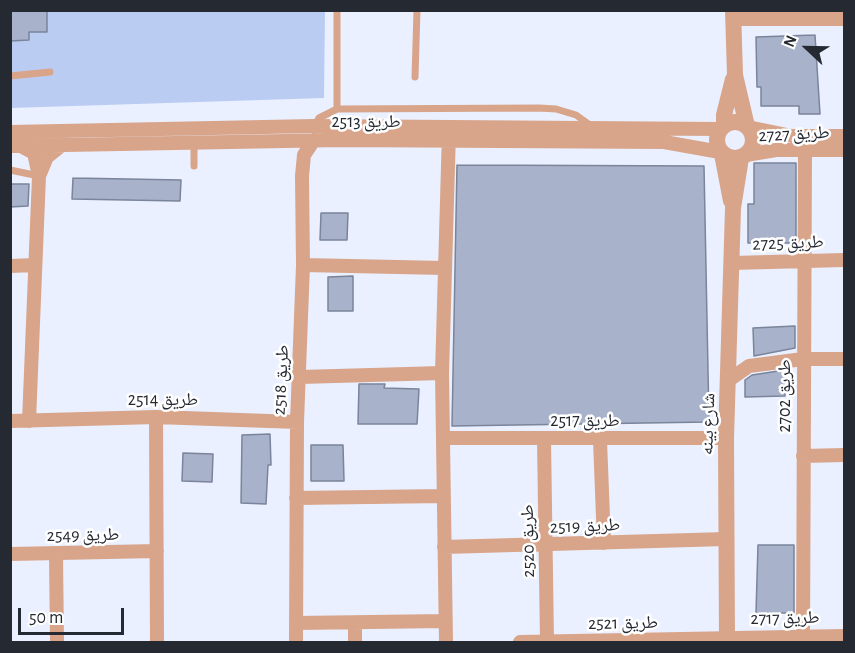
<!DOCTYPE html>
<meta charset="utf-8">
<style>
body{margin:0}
#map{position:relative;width:855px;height:653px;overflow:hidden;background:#eaf0ff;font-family:"Alegreya Sans",sans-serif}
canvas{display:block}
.frame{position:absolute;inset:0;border:12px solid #252932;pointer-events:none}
.north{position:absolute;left:777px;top:18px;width:60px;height:60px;-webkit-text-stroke:4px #fff;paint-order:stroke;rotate:292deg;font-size:16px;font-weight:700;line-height:24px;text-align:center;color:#252932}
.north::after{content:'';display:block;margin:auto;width:21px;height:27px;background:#252932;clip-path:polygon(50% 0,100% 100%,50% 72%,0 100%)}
.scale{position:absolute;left:18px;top:608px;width:106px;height:27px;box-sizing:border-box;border:3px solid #252932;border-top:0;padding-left:8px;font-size:18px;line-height:21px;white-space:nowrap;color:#252932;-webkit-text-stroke:4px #fff;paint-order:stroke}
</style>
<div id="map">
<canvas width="855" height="653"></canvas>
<div class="frame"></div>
<div class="north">N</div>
<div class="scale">50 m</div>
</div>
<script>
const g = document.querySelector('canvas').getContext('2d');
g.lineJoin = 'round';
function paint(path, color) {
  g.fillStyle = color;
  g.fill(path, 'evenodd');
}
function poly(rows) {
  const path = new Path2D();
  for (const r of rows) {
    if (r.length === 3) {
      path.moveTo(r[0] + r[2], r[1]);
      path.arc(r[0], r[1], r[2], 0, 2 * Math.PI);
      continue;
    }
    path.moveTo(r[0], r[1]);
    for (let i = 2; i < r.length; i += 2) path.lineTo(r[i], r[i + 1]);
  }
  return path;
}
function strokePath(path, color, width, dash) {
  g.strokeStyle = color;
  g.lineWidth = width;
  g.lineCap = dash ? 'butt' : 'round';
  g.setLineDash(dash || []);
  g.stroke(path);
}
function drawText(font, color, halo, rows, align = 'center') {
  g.font = font + ' "Alegreya Sans","Noto Naskh Arabic",sans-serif';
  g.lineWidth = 5;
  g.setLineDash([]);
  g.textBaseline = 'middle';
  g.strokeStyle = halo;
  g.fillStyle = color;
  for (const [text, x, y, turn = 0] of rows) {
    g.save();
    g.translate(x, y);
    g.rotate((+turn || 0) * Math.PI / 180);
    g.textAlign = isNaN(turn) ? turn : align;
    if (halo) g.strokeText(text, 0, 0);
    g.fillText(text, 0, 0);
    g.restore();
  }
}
const green = poly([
 [10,11,325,11,324,98,11,108]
]);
const building = poly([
 [10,10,47,10,47,32,29,32,29,40,10,41,10,10],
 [815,35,820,114,799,114,799,106,761,106,761,87,757,87,756,37,815,35],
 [754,163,796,163,796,243,748,243,748,204,754,204,754,163],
 [457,165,704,166,709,422,452,426,457,165],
 [73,178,181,180,180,201,72,199,73,178],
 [10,184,29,184,28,206,10,207,10,184],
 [321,213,348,213,347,240,320,240,321,213],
 [353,276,353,311,328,311,328,277,353,276],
 [795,326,795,348,754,356,753,328,795,326],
 [785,370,785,396,745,397,745,380,752,375,785,370],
 [359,384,385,384,384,388,419,389,417,424,358,424,359,384],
 [270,434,271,465,268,465,266,504,241,503,242,435,270,434],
 [311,445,343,445,344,481,311,481,311,445],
 [183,453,213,454,212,482,182,481,183,453],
 [758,545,794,545,794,613,756,613,758,545]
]);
const service = poly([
 [10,76,50,72],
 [415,77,417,10],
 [337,109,337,10],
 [315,125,319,118,337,109,539,108,556,109,576,115,590,125],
 [194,141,194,166],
 [10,170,39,176]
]);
const minor = poly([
 [733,19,844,19],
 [748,127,792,136,844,136],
 [10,132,314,126,720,129],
 [10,146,341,140,664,142,720,152],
 [21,146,34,153,39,176,29,421],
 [746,155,776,150,844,150],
 [39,176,47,157,62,145],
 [732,263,844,260],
 [303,265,444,268],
 [10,266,35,265],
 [300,377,442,373],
 [729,380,749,366,803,359,844,359],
 [156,417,157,642],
 [10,421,156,417,297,422],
 [443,438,726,438],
 [544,439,547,642],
 [600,440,604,543],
 [803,456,844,455],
 [296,498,443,496],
 [444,547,726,539],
 [10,554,157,551],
 [56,554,57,642],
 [296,623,445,621],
 [355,624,355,642],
 [296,642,297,422,303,265,302,176,304,155,314,140],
 [446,642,442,373,449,132],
 [520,642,844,636],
 [803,642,805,149]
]);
const tertiary = poly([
 [733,10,735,75,747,126],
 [735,140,18],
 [724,125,724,115,733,79],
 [722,154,731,201],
 [727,642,726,438,733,208,741,158]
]);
const streetNames = [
 ["طريق 2513",366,122],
 ["طريق 2727",794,134,-3],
 ["طريق 2725",788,243,-2],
 ["طريق 2518",281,380,-87],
 ["طريق 2702",785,396,-90],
 ["طريق 2514",163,400],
 ["طريق 2517",585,421],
 ["شارع بينه",708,424,-88],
 ["طريق 2519",585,526,-2],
 ["طريق 2549",83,535,-1],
 ["طريق 2520",528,541,-91],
 ["طريق 2717",785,618,-1],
 ["طريق 2521",623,623,-1]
];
paint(green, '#bbccf3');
paint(building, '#a8b2ca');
strokePath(building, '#7a849a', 1.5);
strokePath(service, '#d8a48a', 7);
strokePath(minor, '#d8a48a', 14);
strokePath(tertiary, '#d8a48a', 16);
drawText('18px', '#252932', '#fff', streetNames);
</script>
